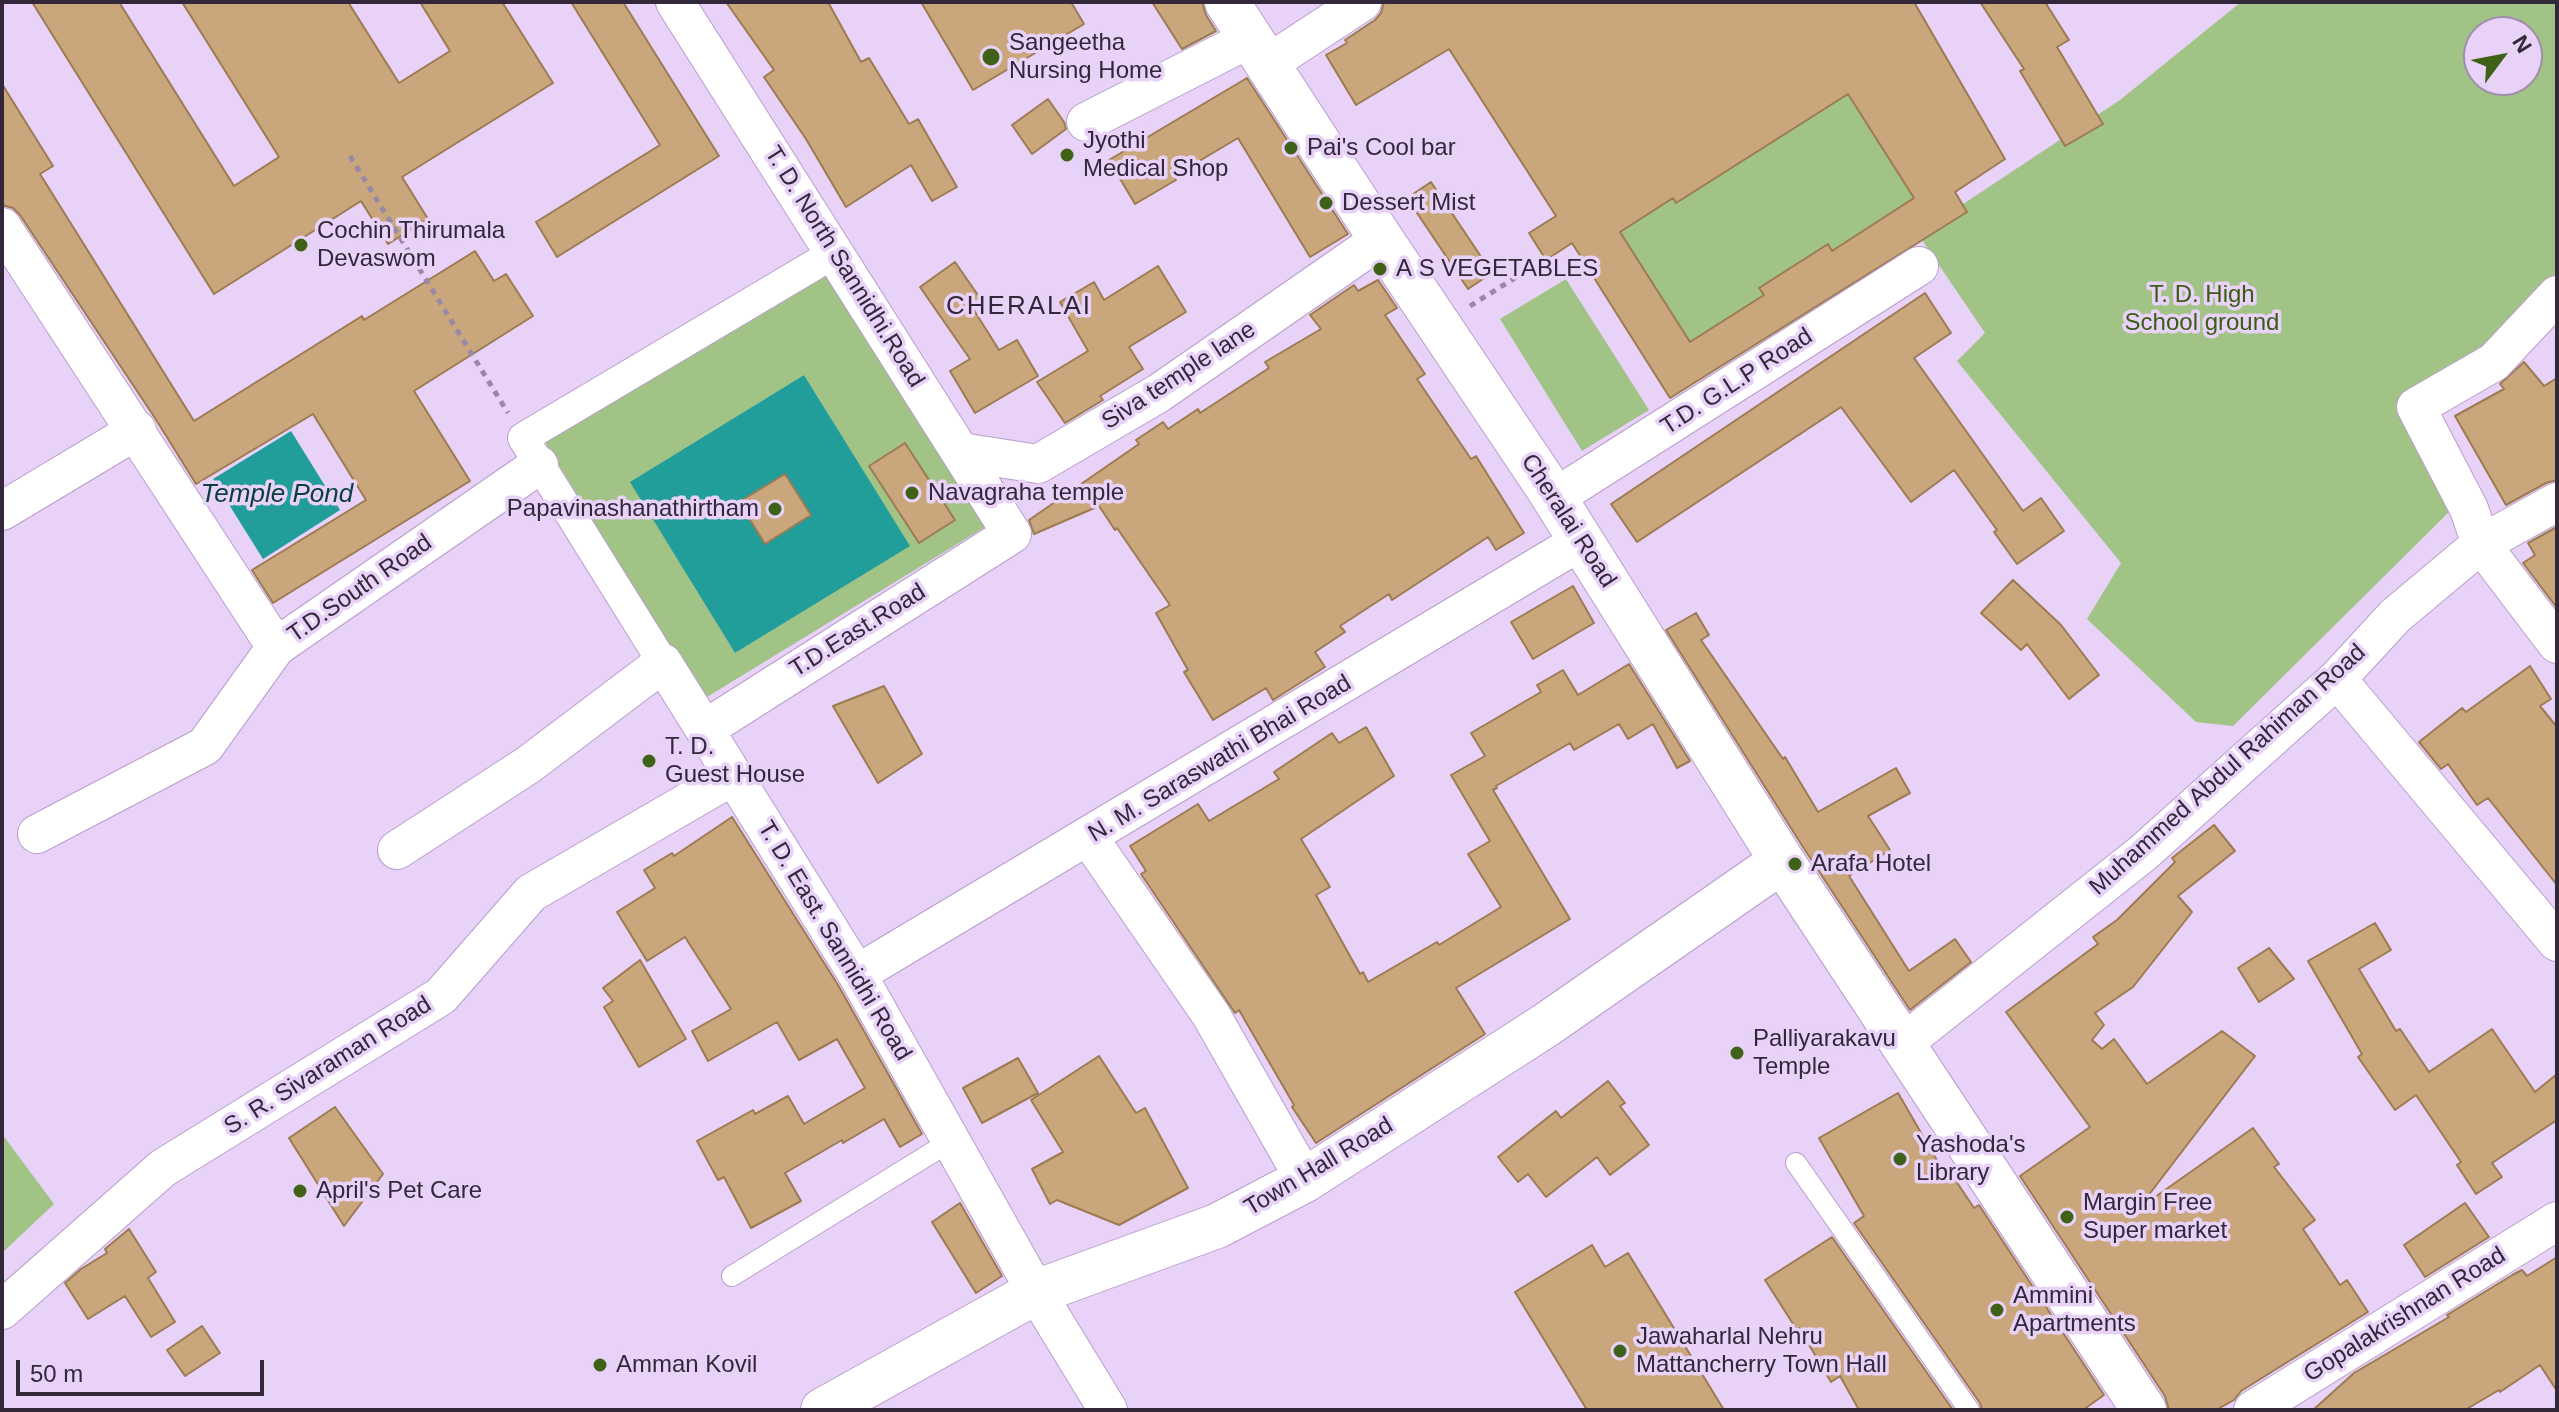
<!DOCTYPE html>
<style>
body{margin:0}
#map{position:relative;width:2559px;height:1412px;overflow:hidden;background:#e8d2f8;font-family:Helvetica,sans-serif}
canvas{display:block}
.frame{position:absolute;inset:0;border:4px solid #33283a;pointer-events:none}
.north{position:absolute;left:2463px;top:16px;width:80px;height:80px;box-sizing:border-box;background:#e8d2f8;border:2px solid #a08eac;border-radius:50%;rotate:58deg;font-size:22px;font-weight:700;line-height:32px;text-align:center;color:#33283a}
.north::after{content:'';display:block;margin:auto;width:28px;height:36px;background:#406218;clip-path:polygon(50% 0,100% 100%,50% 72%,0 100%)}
.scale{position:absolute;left:16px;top:1360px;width:248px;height:36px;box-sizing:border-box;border:4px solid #33283a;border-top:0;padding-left:10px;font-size:24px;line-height:28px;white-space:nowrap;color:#33283a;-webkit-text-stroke:6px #e8d2f8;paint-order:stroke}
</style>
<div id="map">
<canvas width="2559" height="1412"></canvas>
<div class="frame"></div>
<div class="north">N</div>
<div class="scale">50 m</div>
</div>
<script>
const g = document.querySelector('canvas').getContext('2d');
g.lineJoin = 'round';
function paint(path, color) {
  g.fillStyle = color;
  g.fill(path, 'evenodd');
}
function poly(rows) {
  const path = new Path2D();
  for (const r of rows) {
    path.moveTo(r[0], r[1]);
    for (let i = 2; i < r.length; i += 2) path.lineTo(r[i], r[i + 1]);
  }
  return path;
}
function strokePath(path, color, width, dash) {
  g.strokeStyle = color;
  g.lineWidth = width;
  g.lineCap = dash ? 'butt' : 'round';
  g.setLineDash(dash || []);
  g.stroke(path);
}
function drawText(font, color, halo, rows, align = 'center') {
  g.font = font + ' Helvetica,sans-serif';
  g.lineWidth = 7;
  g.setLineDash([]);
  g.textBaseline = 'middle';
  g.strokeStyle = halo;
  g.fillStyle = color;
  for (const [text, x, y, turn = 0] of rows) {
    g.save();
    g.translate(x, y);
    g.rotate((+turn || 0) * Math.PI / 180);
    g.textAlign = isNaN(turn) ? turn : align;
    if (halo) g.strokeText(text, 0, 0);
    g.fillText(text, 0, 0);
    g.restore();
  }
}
const green = poly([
 [2241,2,2557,2,2557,272,2541,293,2488,343,2402,396,2451,510,2233,726,2196,722,2087,619,2121,563,1957,361,1985,333,1918,234,2120,100],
 [2479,32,2527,32,2527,80,2479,80],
 [1844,88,1914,198,1832,251,1827,245,1760,287,1764,295,1690,342,1620,232],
 [830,263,990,524,702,700,543,439],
 [804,375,909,546,735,653,631,482],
 [905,443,954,519,919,542,869,465],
 [1566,279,1649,410,1582,451,1500,319],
 [2,1134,54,1204,2,1253]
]);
const water = poly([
 [804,375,910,546,735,653,630,482],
 [784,474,811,515,766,544,739,502],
 [291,431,340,510,263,559,213,479]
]);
const building = poly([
 [32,2,119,2,234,186,279,157,182,2,348,2,399,83,450,51,420,2,502,2,553,83,402,177,428,219,388,244,361,201,214,294,32,2],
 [571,2,623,2,719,156,557,257,536,222,660,145,571,2],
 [726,2,828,2,861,62,869,58,909,124,918,119,957,187,932,201,911,165,846,207,806,139,764,77,774,70,726,2],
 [921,2,1071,2,1084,24,973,90,921,2],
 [1152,2,1202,2,1206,15,1216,31,1182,49,1152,2],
 [1384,2,1914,2,2005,159,1955,192,1967,212,1670,398,1572,243,1546,260,1529,233,1556,216,1449,49,1356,105,1326,55,1347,43,1345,40,1375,20,1381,13,1384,2],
 [1848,94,1914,198,1832,251,1828,244,1759,288,1764,295,1690,342,1620,232,1673,198,1676,203,1848,94],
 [1980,2,2045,2,2069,40,2057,47,2103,124,2065,146,2020,71,2024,69,1980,2],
 [1247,78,1348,234,1310,257,1238,138,1174,176,1176,180,1135,204,1109,160,1247,78],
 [2,84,53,166,40,174,194,421,362,316,364,320,475,251,494,281,506,274,533,316,414,391,470,481,273,603,252,570,366,500,313,414,196,484,155,418,20,215,13,208,2,205,2,84],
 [1048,99,1064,122,1066,129,1032,154,1012,125,1048,99],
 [1431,182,1492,273,1468,289,1407,198,1431,182],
 [955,262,982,301,972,307,999,350,1017,340,1038,376,975,413,950,371,970,359,920,287,955,262],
 [1158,266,1186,312,1129,347,1143,369,1100,396,1103,400,1065,423,1037,382,1088,351,1060,302,1094,282,1104,300,1158,266],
 [1378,280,1397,308,1385,315,1425,374,1417,379,1471,459,1476,456,1524,533,1496,550,1488,537,1392,600,1389,594,1340,626,1345,632,1315,652,1325,667,1273,700,1266,688,1213,720,1184,672,1188,670,1156,613,1170,605,1117,528,1115,530,1099,506,1034,534,1029,520,1139,444,1136,440,1163,422,1168,429,1198,409,1200,413,1269,368,1265,362,1321,329,1310,315,1354,285,1358,291,1378,280],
 [1925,293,1951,333,1914,358,2023,511,2041,498,2064,531,2017,564,1994,532,1997,530,1954,470,1911,502,1841,407,1637,542,1611,504,1925,293],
 [2524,362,2544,386,2557,378,2557,480,2546,483,2506,505,2455,416,2504,389,2500,384,2524,362],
 [905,443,955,520,919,543,869,466,905,443],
 [785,474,811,515,765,544,739,502,785,474],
 [2557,527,2557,608,2523,563,2535,555,2528,543,2557,527],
 [2013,580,2061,625,2099,675,2069,699,2027,644,2021,650,1981,613,2013,580],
 [1573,586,1594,623,1533,659,1511,622,1573,586],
 [1696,613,1709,635,1701,640,1783,759,1785,757,1818,812,1896,768,1910,793,1868,816,1890,850,1849,876,1909,971,1955,939,1971,962,1910,1010,1803,847,1666,630,1696,613],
 [1629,664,1690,761,1677,768,1653,724,1628,739,1619,724,1574,750,1570,743,1496,786,1497,788,1493,790,1570,919,1456,988,1485,1034,1316,1143,1292,1107,1294,1105,1239,1010,1235,1013,1141,874,1146,871,1130,846,1198,804,1209,821,1279,779,1274,772,1332,733,1339,743,1366,727,1394,776,1301,839,1330,887,1316,895,1360,974,1363,972,1368,982,1437,942,1439,945,1501,907,1468,854,1490,841,1451,775,1485,756,1471,733,1541,692,1537,685,1563,670,1578,695,1629,664],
 [2530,666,2551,699,2540,706,2557,727,2557,885,2488,798,2477,805,2448,764,2441,769,2419,742,2462,708,2466,712,2530,666],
 [884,686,922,754,878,783,833,706,884,686],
 [732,817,838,985,922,1134,900,1147,884,1119,843,1143,842,1140,785,1173,801,1201,751,1228,724,1177,718,1180,697,1141,753,1110,755,1114,788,1096,804,1124,865,1088,837,1039,799,1060,777,1022,708,1061,692,1031,731,1009,685,937,647,961,617,912,655,888,644,870,672,853,674,856,732,817],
 [2214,825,2235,851,2178,896,2192,912,2133,987,2095,1013,2104,1025,2092,1040,2102,1049,2114,1039,2147,1084,2222,1031,2255,1056,2138,1209,2253,1128,2279,1164,2274,1167,2315,1220,2303,1229,2340,1285,2347,1280,2368,1312,2241,1391,2234,1400,2216,1410,2169,1410,2165,1396,2020,1176,2090,1127,2006,1012,2098,944,2093,937,2117,920,2175,862,2172,858,2214,825],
 [2375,923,2391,950,2359,969,2396,1031,2400,1029,2429,1072,2492,1029,2535,1092,2557,1074,2557,1120,2492,1163,2502,1177,2476,1194,2457,1165,2461,1162,2416,1095,2395,1110,2358,1057,2362,1054,2308,961,2375,923],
 [2269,948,2294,979,2259,1002,2238,968,2269,948],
 [640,960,686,1039,639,1067,604,1007,613,1001,603,988,640,960],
 [1099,1056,1136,1113,1145,1108,1188,1188,1119,1225,1057,1200,1050,1204,1032,1169,1063,1152,1031,1100,1099,1056],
 [1018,1058,1038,1093,982,1123,963,1088,1018,1058],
 [1608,1081,1625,1103,1620,1106,1649,1145,1610,1175,1597,1157,1546,1197,1528,1174,1518,1182,1498,1157,1556,1111,1561,1118,1608,1081],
 [1898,1093,1942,1169,1946,1166,1974,1208,1979,1205,2104,1395,2083,1410,1982,1410,1980,1403,1854,1223,1864,1216,1819,1138,1898,1093],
 [335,1107,383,1174,344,1226,289,1138,335,1107],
 [960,1203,1002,1276,976,1293,932,1222,960,1203],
 [2465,1203,2489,1237,2425,1277,2404,1245,2465,1203],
 [129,1229,156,1272,148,1278,175,1322,151,1337,125,1296,88,1319,65,1283,81,1269,107,1253,105,1249,129,1229],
 [1832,1237,1953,1410,1859,1410,1840,1376,1831,1382,1799,1328,1797,1330,1765,1280,1832,1237],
 [1592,1245,1605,1267,1628,1253,1724,1410,1587,1410,1515,1292,1592,1245],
 [2557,1257,2557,1391,2540,1365,2500,1392,2499,1390,2465,1410,2313,1410,2354,1373,2449,1317,2447,1315,2514,1274,2522,1270,2527,1276,2557,1257],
 [202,1326,220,1353,185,1376,167,1350,202,1326]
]);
const path = poly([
 [350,156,508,413],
 [1470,306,1544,260]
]);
const service = poly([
 [1796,1163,1969,1410],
 [732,1276,951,1141]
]);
const pedestrian = poly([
 [663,663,523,438,836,252]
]);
const minor = poly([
 [675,2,1012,534,705,729],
 [1269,63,1362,2],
 [1086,122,1251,38],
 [2,227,276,647,539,465],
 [2557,295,2494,362,2416,407,2469,509,2481,544,2557,644],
 [961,452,1038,464,1159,393,1381,239],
 [1554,498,1919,266],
 [2,511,137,430],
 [2337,679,2557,942],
 [37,834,205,746,276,647],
 [1089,838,1211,1015,1305,1180],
 [397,850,528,765,663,663,857,974,1036,1292,1108,1410],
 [857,974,1581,541],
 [1901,1045,2143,853,2337,679,2395,616,2481,544,2557,502],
 [2,1310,163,1168,441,996,531,893,733,776],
 [2253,1410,2557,1221]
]);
const tertiary = poly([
 [1227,2,1381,239,1548,488,1782,861,2144,1410],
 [823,1410,1036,1292,1217,1226,1305,1180,1546,1025,1782,861]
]);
const markers = [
 [991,57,10,"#406218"],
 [1291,148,8,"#406218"],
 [1067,155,8,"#406218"],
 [1326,203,8,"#406218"],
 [301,245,8,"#406218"],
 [1380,269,8,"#406218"],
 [912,493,8,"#406218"],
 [775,509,8,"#406218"],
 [649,761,8,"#406218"],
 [1795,864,8,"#406218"],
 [1737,1053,8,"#406218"],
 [1900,1159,8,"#406218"],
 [300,1191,8,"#406218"],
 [2067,1217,8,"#406218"],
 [1997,1310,8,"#406218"],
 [1620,1351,8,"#406218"],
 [600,1365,8,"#406218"]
];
const poiNames = [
 ["Sangeetha",1009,43],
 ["Nursing Home",1009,71],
 ["Jyothi",1083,141],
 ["Medical Shop",1083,169],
 ["Pai's Cool bar",1307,148],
 ["Dessert Mist",1342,203],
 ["Cochin Thirumala",317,231],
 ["Devaswom",317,259],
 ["A S VEGETABLES",1396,269],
 ["Navagraha temple",928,493],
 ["Papavinashanathirtham",759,509,"right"],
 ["T. D.",665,747],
 ["Guest House",665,775],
 ["Arafa Hotel",1811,864],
 ["Palliyarakavu",1753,1039],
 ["Temple",1753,1067],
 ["Yashoda's",1916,1145],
 ["Library",1916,1173],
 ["April's Pet Care",316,1191],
 ["Margin Free",2083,1203],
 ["Super market",2083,1231],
 ["Ammini",2013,1296],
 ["Apartments",2013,1324],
 ["Jawaharlal Nehru",1636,1337],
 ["Mattancherry Town Hall",1636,1365],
 ["Amman Kovil",616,1365]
];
const streetNames = [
 ["T. D. North Sannidhi.Road",844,267,58],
 ["Siva temple lane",1179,376,-33],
 ["T.D. G.L.P Road",1737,382,-33],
 ["Cheralai Road",1568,521,57],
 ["T.D.South Road",360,589,-35],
 ["T.D.East.Road",858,631,-32],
 ["N. M. Saraswathi Bhai Road",1220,759,-31],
 ["Muhammed Abdul Rahiman Road",2228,770,-42],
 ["T. D. East. Sannidhi Road",834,941,59],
 ["S. R. Sivaraman Road",328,1066,-32],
 ["Town Hall Road",1319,1167,-31],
 ["Gopalakrishnan Road",2405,1315,-32]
];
const parkNames = [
 ["T. D. High",2202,295],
 ["School ground",2202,323]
];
const neighbourhoodNames = [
 ["CHERALAI",1019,307]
];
const waterNames = [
 ["Temple Pond",277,495]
];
paint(green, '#a1c385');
paint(water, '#219e9a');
paint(building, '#caa67c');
strokePath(building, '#9d7b52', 2);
strokePath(service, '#b99ecc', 22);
strokePath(pedestrian, '#b99ecc', 32);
strokePath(minor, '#b99ecc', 40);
strokePath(tertiary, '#b99ecc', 46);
strokePath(path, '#9a89a6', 5, [6, 6]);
strokePath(service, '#fff', 20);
strokePath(pedestrian, '#fff', 30);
strokePath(minor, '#fff', 38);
strokePath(tertiary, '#fff', 44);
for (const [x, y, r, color] of markers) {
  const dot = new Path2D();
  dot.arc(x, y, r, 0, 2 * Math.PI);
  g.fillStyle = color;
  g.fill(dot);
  strokePath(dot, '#e8d2f8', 3);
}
drawText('24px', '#33283a', '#e8d2f8', poiNames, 'left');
drawText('24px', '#33283a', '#e8d2f8', streetNames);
drawText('24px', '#3b5c13', '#e8d2f8', parkNames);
g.letterSpacing = '2px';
drawText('26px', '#33283a', '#e8d2f8', neighbourhoodNames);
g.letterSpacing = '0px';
drawText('italic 26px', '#0a403e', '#e8d2f8', waterNames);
</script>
